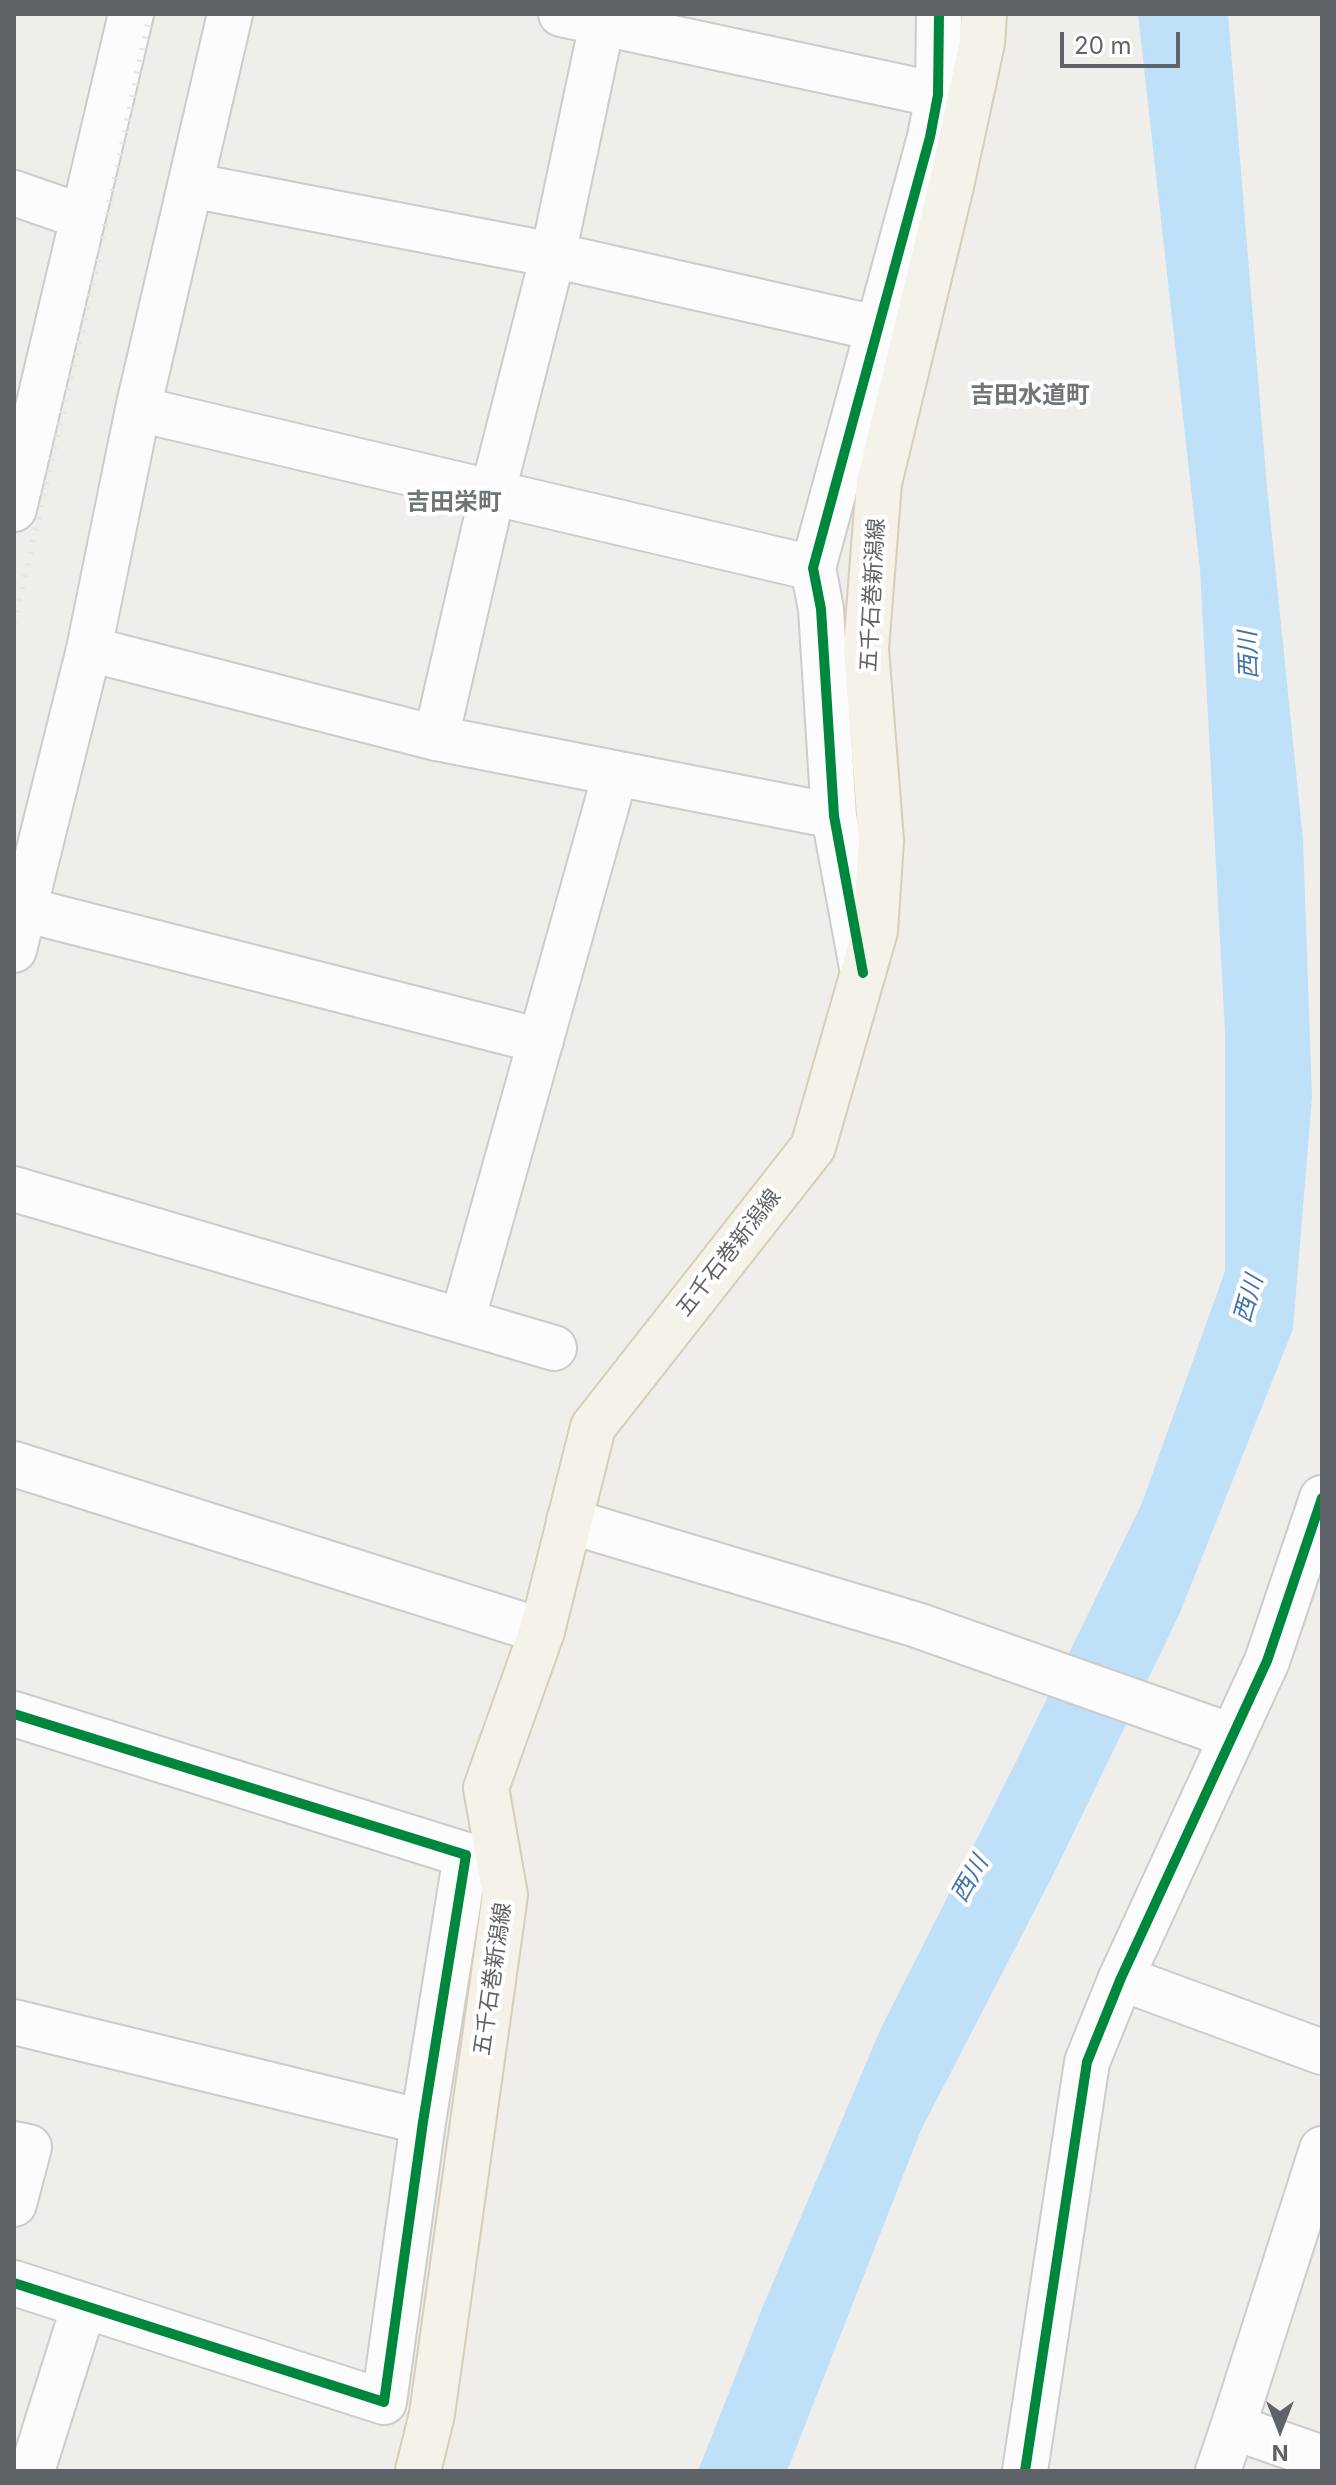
<!DOCTYPE html>
<meta charset="utf-8">
<style>
body{margin:0}
#map{position:relative;width:1336px;height:2485px;overflow:hidden;background:#efeeea;font-family:Inter,sans-serif}
canvas{display:block}
.frame{position:absolute;inset:0;border:16px solid #5f6368;pointer-events:none}
.north{position:absolute;left:1240px;top:2389px;width:80px;height:80px;-webkit-text-stroke:6px #fff;paint-order:stroke;rotate:180deg;font-size:22px;font-weight:700;line-height:32px;text-align:center;color:#5f6368}
.north::after{content:'';display:block;margin:auto;width:28px;height:36px;background:#5f6368;clip-path:polygon(50% 0,100% 100%,50% 72%,0 100%)}
.scale{position:absolute;left:1060px;top:32px;width:120px;height:36px;box-sizing:border-box;border:4px solid #5f6368;border-top:0;padding-left:10px;font-size:24px;line-height:28px;white-space:nowrap;color:#5f6368;-webkit-text-stroke:6px #fff;paint-order:stroke}
</style>
<div id="map">
<canvas width="1336" height="2485"></canvas>
<div class="frame"></div>
<div class="north">N</div>
<div class="scale">20 m</div>
</div>
<script>
const g = document.querySelector('canvas').getContext('2d');
g.lineJoin = 'round';
function paint(path, color) {
  g.fillStyle = color;
  g.fill(path, 'evenodd');
}
function poly(rows) {
  const path = new Path2D();
  for (const r of rows) {
    path.moveTo(r[0], r[1]);
    for (let i = 2; i < r.length; i += 2) path.lineTo(r[i], r[i + 1]);
  }
  return path;
}
function strokePath(path, color, width, dash) {
  g.strokeStyle = color;
  g.lineWidth = width;
  g.lineCap = dash ? 'butt' : 'round';
  g.setLineDash(dash || []);
  g.stroke(path);
}
function drawText(font, color, halo, rows, align = 'center') {
  g.font = font + ' Inter,"Noto Sans JP",sans-serif';
  g.lineWidth = 8;
  g.setLineDash([]);
  g.textBaseline = 'middle';
  g.strokeStyle = halo;
  g.fillStyle = color;
  for (const [text, x, y, turn = 0] of rows) {
    g.save();
    g.translate(x, y);
    g.rotate((+turn || 0) * Math.PI / 180);
    g.textAlign = isNaN(turn) ? turn : align;
    if (halo) g.strokeText(text, 0, 0);
    g.fillText(text, 0, 0);
    g.restore();
  }
}
const water = poly([
 [1138,14,1228,14,1267,487,1303,840,1312,1097,1293,1329,1179,1615,1054,1873,921,2130,787,2471,698,2471,763,2306,881,2028,1017,1760,1142,1503,1225,1271,1225,1032,1200,569]
]);
const minor = poly([
 [561,14,938,95],
 [190,185,553,255,880,329],
 [14,193,83,217],
 [138,409,813,568],
 [14,509,131,14],
 [89,649,436,738,834,816],
 [436,738,493,491,553,255,604,14],
 [23,909,541,1041],
 [14,950,89,649,138,409,230,14],
 [863,973,834,816,821,609,813,568,930,137,938,95,939,14],
 [14,1189,554,1348],
 [462,1321,615,775],
 [14,1464,542,1631],
 [569,1521,917,1625,1231,1736],
 [14,1714,466,1855,423,2122,384,2402,14,2283],
 [1121,1978,1322,2052],
 [14,2022,423,2122],
 [14,2144,29,2147,14,2204],
 [1233,2427,1322,2149],
 [32,2471,84,2306],
 [1025,2471,1087,2062,1121,1978,1267,1661,1322,1498],
 [1218,2471,1233,2427,1322,2458]
]);
const major = poly([
 [418,2471,432,2414,505,1895,486,1788,542,1631,593,1427,813,1147,875,931,881,841,866,649,879,483,951,186,982,43,984,14]
]);
const rail = poly([
 [14,624,95,273,150,14]
]);
const cycleway = poly([
 [863,973,834,816,821,609,813,568,930,137,938,95,939,14],
 [14,1714,466,1855,423,2122,384,2402,14,2283],
 [1025,2471,1087,2062,1121,1978,1267,1661,1322,1498]
]);
const streetNames = [
 ["五千石巻新潟線",873,595,-87],
 ["五千石巻新潟線",729,1253,-52],
 ["五千石巻新潟線",493,1979,-82]
];
const neighbourhoodNames = [
 ["吉田水道町",1030,396],
 ["吉田栄町",454,503]
];
const waterNames = [
 ["西川",1249,655,-92],
 ["西川",1249,1299,-74],
 ["西川",970,1879,-60]
];
paint(water, '#bfe0f9');
strokePath(minor, '#cbcccc', 48);
strokePath(major, '#d7ceb8', 48);
strokePath(minor, '#fdfcfc', 44);
strokePath(major, '#f4f2e9', 44);
strokePath(rail, '#e4e4e4', 6, [2, 10]);
strokePath(cycleway, '#00873e', 10);
drawText('22px', '#5f6368', '#fff', streetNames);
drawText('bold 24px', '#70757a', '#fff', neighbourhoodNames);
drawText('italic 24px', '#4174aa', '#fff', waterNames);
</script>
